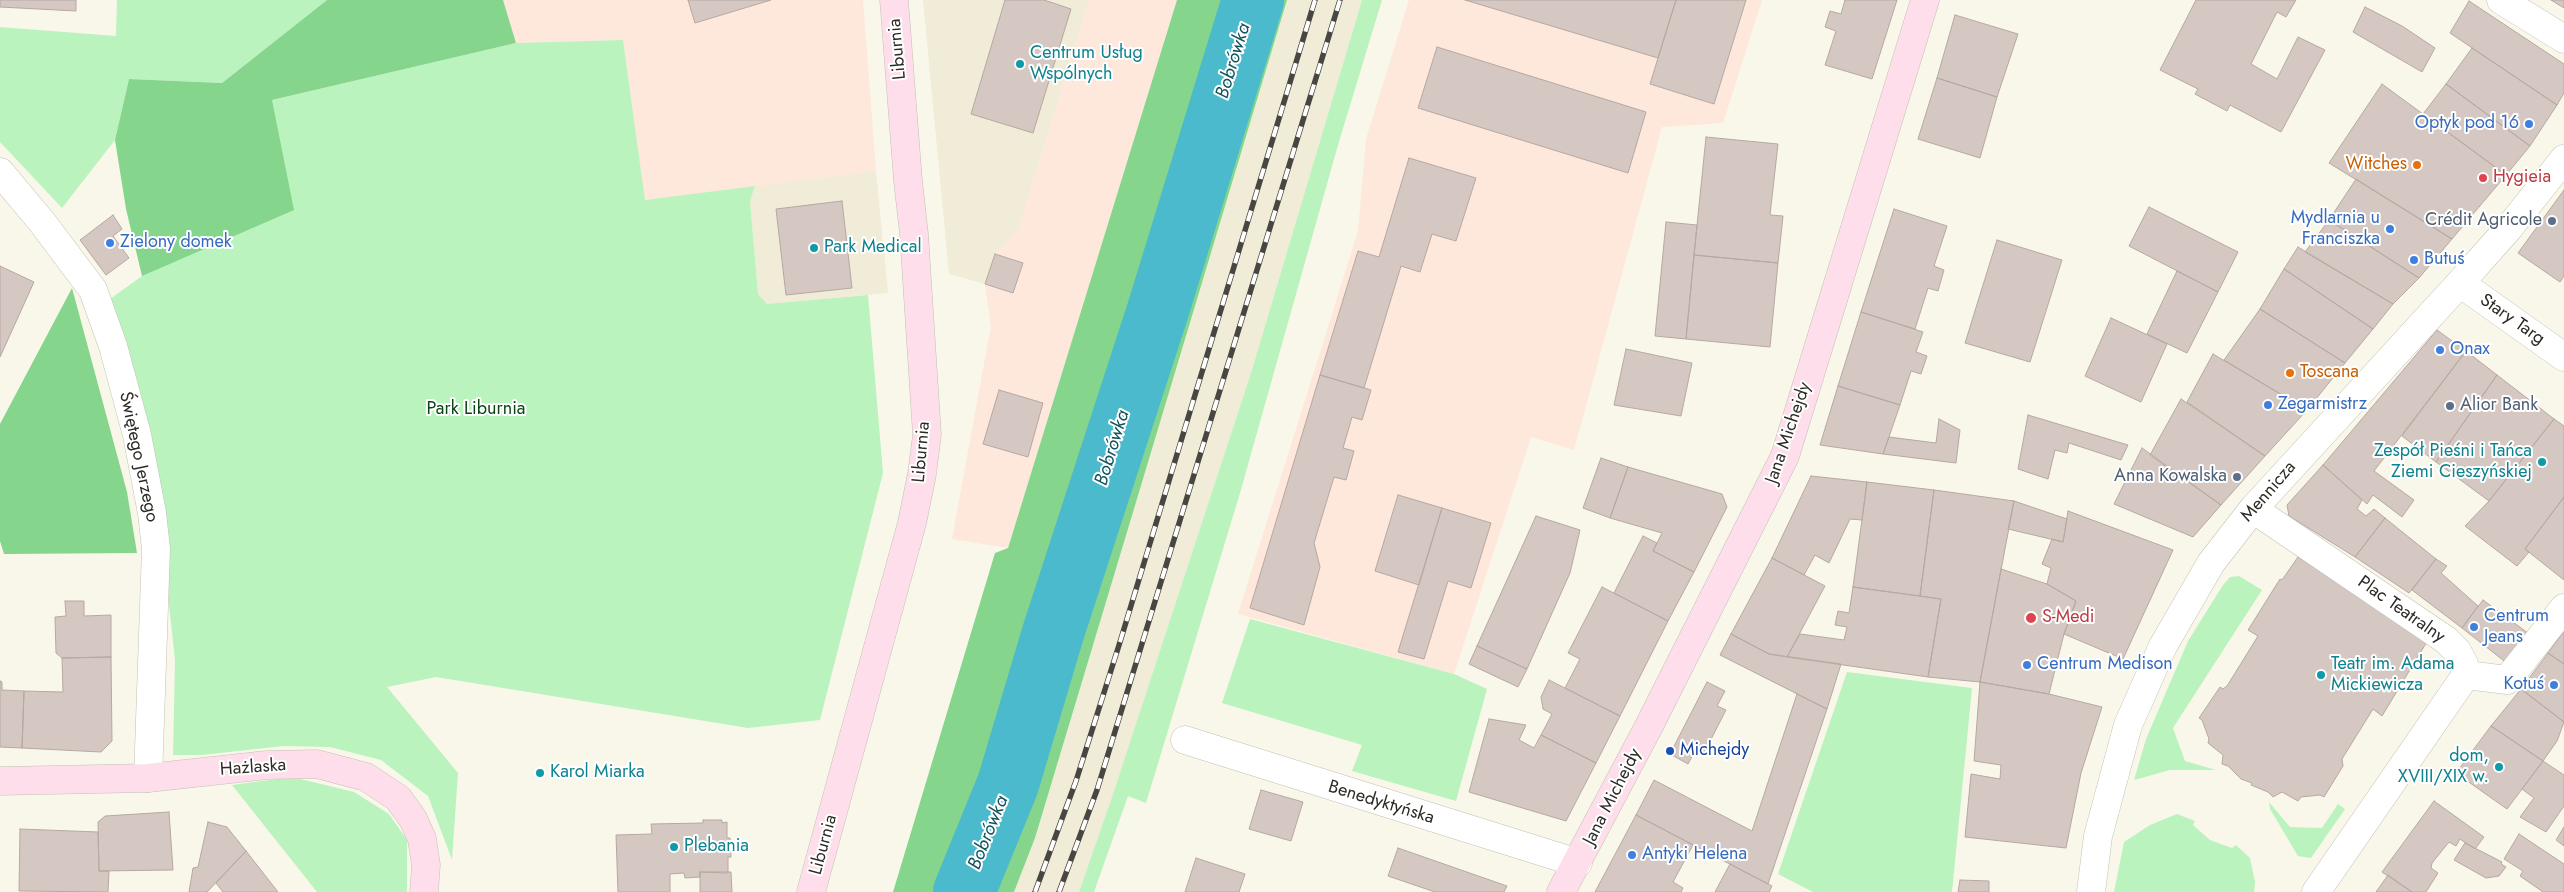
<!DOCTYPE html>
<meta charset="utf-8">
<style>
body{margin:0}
canvas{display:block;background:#f9f7e9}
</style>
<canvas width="2564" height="892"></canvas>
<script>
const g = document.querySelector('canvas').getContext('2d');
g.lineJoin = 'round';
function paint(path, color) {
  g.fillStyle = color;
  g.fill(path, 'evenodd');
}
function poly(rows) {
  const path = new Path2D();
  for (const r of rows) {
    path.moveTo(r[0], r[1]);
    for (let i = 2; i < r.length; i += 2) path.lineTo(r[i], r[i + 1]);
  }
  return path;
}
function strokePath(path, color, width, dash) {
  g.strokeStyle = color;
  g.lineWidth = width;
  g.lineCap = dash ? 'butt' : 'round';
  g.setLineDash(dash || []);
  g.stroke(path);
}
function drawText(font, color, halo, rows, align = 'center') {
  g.font = font + ' Jost,sans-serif';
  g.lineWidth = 4;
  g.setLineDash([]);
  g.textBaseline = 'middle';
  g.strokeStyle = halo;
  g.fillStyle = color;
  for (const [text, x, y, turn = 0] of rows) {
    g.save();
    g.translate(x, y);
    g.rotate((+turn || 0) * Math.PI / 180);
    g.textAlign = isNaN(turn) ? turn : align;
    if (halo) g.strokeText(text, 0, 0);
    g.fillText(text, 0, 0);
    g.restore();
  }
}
const built = poly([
 [923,0,1089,0,1019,227,995,254,985,284,949,274],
 [1287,0,1362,0,1251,373,1112,797,1079,892,1014,892,1035,838],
 [876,171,888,293,767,304,758,294,750,201,755,186]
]);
const industrial = poly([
 [503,0,863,0,876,171,645,200,623,40,516,43],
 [1089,0,1177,0,1008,548,952,539,991,326,985,284,995,254,1019,227],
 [1409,0,1762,0,1723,123,1662,127,1574,450,1531,437,1454,674,1238,614,1358,231,1366,139]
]);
const green = poly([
 [117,0,327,0,222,83,129,79,115,140,62,208,0,142,0,27,116,36],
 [1362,0,1382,0,1338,145,1240,493,1146,803,1128,796,1094,892,1079,892,1112,797,1251,373],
 [623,40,645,200,755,186,750,201,758,294,767,304,868,295,883,473,820,720,748,728,436,677,387,687,458,773,452,860,428,796,381,760,330,747,283,746,202,755,173,755,175,660,154,466,106,302,142,276,272,100,516,43],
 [2239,576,2262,590,2173,728,2185,761,2216,770,2170,770,2134,780,2146,739,2188,641,2223,585,2230,577],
 [1250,619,1454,674,1487,689,1456,801,1352,771,1362,745,1222,703],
 [1847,672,1972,688,1952,892,1813,892,1778,874],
 [292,777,354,792,389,814,407,840,407,892,317,892,232,785],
 [2269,802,2290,827,2322,828,2338,804,2345,809,2311,858,2298,856,2270,809],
 [2177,814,2195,821,2193,825,2210,840,2232,848,2236,845,2250,858,2255,882,2254,892,2114,892,2124,842,2150,825]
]);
const forest = poly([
 [327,0,503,0,516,43,272,100,294,210,142,276,126,209,115,140,129,79,222,83],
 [1177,0,1287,0,1035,838,1014,892,893,892,995,553,1008,548],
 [72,288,127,492,137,553,4,554,0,541,0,424]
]);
const river = poly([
 [964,892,1008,784,1053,633,1159,307,1253,0]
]);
const building = poly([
 [0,0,76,0,76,11,0,7,0,0],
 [688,0,771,0,695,23,688,0],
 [1005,0,1044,0,1071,9,1033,133,971,114,1005,0],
 [1465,0,1676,0,1658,58,1465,0],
 [1676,0,1746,0,1714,104,1650,84,1676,0],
 [1845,0,1897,0,1872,79,1825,65,1836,31,1825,27,1830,11,1841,14,1845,0],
 [2196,0,2296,0,2286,17,2277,12,2251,64,2277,79,2298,37,2325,50,2281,132,2230,105,2227,111,2195,94,2198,89,2160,70,2196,0],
 [2551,0,2564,0,2564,8,2551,0],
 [2469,1,2564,64,2564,93,2557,105,2450,33,2469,1],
 [2365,7,2402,26,2435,48,2422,72,2353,32,2365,7],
 [1955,15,2018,34,1997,97,1937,78,1955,15],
 [1437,47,1646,112,1628,173,1418,108,1437,47],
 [2472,48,2557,105,2530,146,2446,84,2472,48],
 [1937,78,1997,97,1980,158,1918,139,1937,78],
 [2382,84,2506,175,2452,239,2329,163,2382,84],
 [2446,84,2530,146,2506,175,2423,114,2446,84],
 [1706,137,1778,144,1770,215,1783,216,1778,263,1694,255,1706,137],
 [1409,158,1476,178,1456,241,1432,234,1420,272,1401,266,1364,388,1320,375,1358,251,1379,257,1409,158],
 [2356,179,2452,239,2419,278,2329,220,2356,179],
 [2564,190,2564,276,2560,282,2518,253,2564,190],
 [842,201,852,288,786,295,776,209,842,201],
 [2149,207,2238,252,2218,292,2129,246,2149,207],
 [1894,209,1947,226,1934,266,1944,270,1938,291,1928,288,1915,329,1861,312,1894,209],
 [113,215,122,229,113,236,129,258,106,275,80,240,113,215],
 [2329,220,2419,278,2393,304,2305,252,2329,220],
 [1666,222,1697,225,1686,339,1655,336,1666,222],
 [1997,240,2062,260,2030,362,1965,343,1997,240],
 [2298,247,2393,304,2373,329,2284,269,2298,247],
 [995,254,1023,263,1013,293,985,284,995,254],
 [1694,255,1778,263,1770,347,1686,339,1694,255],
 [0,266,34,282,0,357,0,266],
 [2284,269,2373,329,2345,363,2260,309,2284,269],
 [2177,271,2218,292,2187,353,2147,334,2177,271],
 [2260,309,2345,363,2307,410,2224,360,2260,309],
 [1861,312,1923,332,1916,352,1927,356,1921,374,1911,371,1900,405,1838,386,1861,312],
 [2111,318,2167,344,2141,402,2085,376,2111,318],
 [2437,330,2466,351,2374,471,2414,500,2402,517,2373,495,2367,504,2323,465,2437,330],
 [1626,349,1692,363,1681,416,1614,405,1626,349],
 [2466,351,2497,375,2436,462,2402,436,2466,351],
 [2213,354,2307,410,2265,456,2187,402,2213,354],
 [1320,375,1371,390,1362,420,1352,417,1343,448,1354,451,1346,480,1334,477,1314,543,1320,567,1304,625,1250,608,1320,375],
 [2497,375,2554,419,2489,501,2436,462,2497,375],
 [1838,386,1900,405,1883,454,1820,445,1838,386],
 [999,390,1043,403,1028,457,983,444,999,390],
 [2181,399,2265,456,2221,505,2150,455,2181,399],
 [2028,415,2128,445,2121,460,2069,443,2067,453,2055,450,2048,479,2018,469,2028,415],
 [1939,419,1960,430,1956,463,1883,454,1889,437,1936,443,1939,419],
 [2554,419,2564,426,2564,497,2525,549,2529,552,2517,566,2465,526,2489,501,2554,419],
 [2142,448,2221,505,2193,537,2114,504,2142,448],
 [1601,458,1628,467,1610,518,1583,508,1601,458],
 [2323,465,2362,500,2357,509,2366,516,2374,509,2385,518,2355,557,2289,516,2287,505,2323,465],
 [1628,467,1722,494,1727,507,1694,572,1653,551,1662,533,1610,518,1628,467],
 [1811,476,1867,482,1862,520,1850,519,1829,563,1815,555,1804,575,1772,558,1811,476],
 [1867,482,1934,490,1920,596,1853,587,1867,482],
 [1934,490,2014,501,1980,682,1928,677,1941,599,1920,596,1934,490],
 [1398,495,1442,508,1419,585,1375,571,1398,495],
 [2564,497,2564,580,2525,549,2564,497],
 [2014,501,2067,519,2063,542,2008,529,2014,501],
 [1442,508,1491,523,1471,588,1448,581,1424,659,1398,652,1442,508],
 [2068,511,2173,550,2123,659,2064,634,2076,601,2047,584,2051,568,2042,564,2052,539,2063,542,2068,511],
 [1536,516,1580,530,1570,573,1527,669,1477,646,1536,516],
 [2385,518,2436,559,2409,593,2355,557,2385,518],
 [1643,536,1657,543,1653,551,1694,572,1668,621,1614,593,1643,536],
 [2298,557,2428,640,2382,716,2373,709,2342,759,2343,766,2324,797,2320,795,2301,797,2298,801,2282,792,2273,797,2268,792,2251,785,2252,783,2241,779,2228,766,2222,764,2223,755,2208,743,2209,739,2202,720,2199,718,2220,687,2223,689,2227,686,2258,636,2248,630,2280,579,2282,580,2298,557],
 [1772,558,1825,586,1787,657,1769,654,1731,634,1772,558],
 [2436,559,2447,566,2441,573,2478,606,2462,628,2412,590,2436,559],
 [2001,569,2047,584,2076,601,2064,634,2049,694,1980,682,2001,569],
 [1602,587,1668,621,1620,716,1565,688,1580,659,1568,653,1602,587],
 [1853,587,1941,599,1928,677,1787,657,1800,634,1844,640,1847,627,1835,625,1838,611,1849,613,1853,587],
 [2483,600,2532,636,2508,664,2462,628,2483,600],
 [65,601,84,601,84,616,111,615,111,657,62,658,56,653,55,617,66,616,65,601],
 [2564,631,2564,664,2548,653,2564,631],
 [1731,634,1769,654,1841,664,1827,709,1720,655,1731,634],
 [1477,646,1527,669,1518,687,1469,664,1477,646],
 [2548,653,2564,664,2564,722,2521,689,2548,653],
 [111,657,112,741,101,752,22,748,24,691,63,692,62,658,111,657],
 [1549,680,1620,716,1596,763,1541,735,1552,714,1543,709,1541,697,1549,680],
 [0,681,2,682,2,690,24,691,22,748,0,747,0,681],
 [1707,682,1725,691,1717,706,1726,710,1703,755,1695,751,1688,764,1670,754,1707,682],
 [1980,682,2049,694,2102,707,2081,773,2066,848,1965,837,1971,774,2000,779,2001,765,1974,761,1980,682],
 [2521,689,2564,722,2557,741,2543,761,2491,726,2521,689],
 [1797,694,1827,709,1768,884,1636,815,1654,780,1752,831,1797,694],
 [1489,719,1526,725,1519,740,1534,748,1541,735,1596,763,1566,821,1469,792,1489,719],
 [2491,726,2543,761,2507,809,2456,773,2491,726],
 [2543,761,2564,775,2564,806,2546,832,2520,817,2534,798,2522,789,2543,761],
 [1261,790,1303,802,1291,841,1249,829,1261,790],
 [2434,801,2484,837,2475,849,2460,839,2456,846,2449,842,2432,863,2431,868,2438,873,2426,892,2412,892,2382,872,2434,801],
 [169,812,173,870,99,871,98,822,105,816,169,812],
 [1636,815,1693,845,1673,882,1683,888,1681,892,1595,892,1636,815],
 [703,820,722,820,722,823,727,822,727,838,730,838,731,857,728,857,728,873,700,872,700,877,685,878,684,873,670,874,670,892,618,892,616,835,652,834,651,824,703,823,703,820],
 [208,822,227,827,246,851,207,892,189,892,193,868,198,867,208,822],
 [2564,827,2564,846,2556,840,2564,827],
 [20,829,98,832,99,871,109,871,108,892,19,891,20,829],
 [2519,834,2564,864,2564,892,2543,892,2520,876,2523,871,2504,859,2519,834],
 [2465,843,2502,862,2501,864,2506,867,2499,876,2486,878,2454,860,2465,843],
 [1398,848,1507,886,1504,892,1435,892,1388,876,1398,848],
 [246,851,278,892,223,892,216,883,246,851],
 [1196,858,1245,874,1239,892,1185,892,1196,858],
 [1730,864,1772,886,1769,892,1715,892,1730,864],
 [700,872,731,872,732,892,700,892,700,872],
 [2388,875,2412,892,2376,892,2388,875],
 [1960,880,1989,881,1989,892,1958,892,1960,880]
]);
const street = poly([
 [2501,0,2564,39],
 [0,172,42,222,93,290,113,346,137,435,152,513,156,549,148,778],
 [2460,283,2564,357],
 [2253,509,2446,640,2457,651,2464,664,2466,675,2316,892],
 [2466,675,2507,680,2564,608],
 [1185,740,1578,863],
 [2091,892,2098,836,2128,725,2163,646,2211,563,2253,509,2460,283,2508,229,2564,159]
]);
const secondary = poly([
 [0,781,148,778,267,765,317,764,366,777,398,798,413,819,422,839,426,865,424,892],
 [811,892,912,523,922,474,927,435,914,234,908,181,894,0],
 [1561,892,1649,726,1785,456,1925,0]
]);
const rail = poly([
 [1035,892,1076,781,1120,642,1315,0],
 [1059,892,1097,790,1340,0]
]);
const markers = [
 [1020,64,5,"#0f9aa8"],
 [2529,124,5,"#3f7fe0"],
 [2417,165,5,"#e8710a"],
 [2483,178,5,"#e0444e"],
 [2552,221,5,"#5c6f8a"],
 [2390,229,5,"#3f7fe0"],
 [110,243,5,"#3f7fe0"],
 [814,248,5,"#0f9aa8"],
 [2414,260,5,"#3f7fe0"],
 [2440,350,5,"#3f7fe0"],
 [2290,373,5,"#e8710a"],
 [2268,405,5,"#3f7fe0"],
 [2450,406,5,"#5c6f8a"],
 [2542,462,5,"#0f9aa8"],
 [2237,477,5,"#5c6f8a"],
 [2031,618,6,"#e0444e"],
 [2474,627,5,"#3f7fe0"],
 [2027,665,5,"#3f7fe0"],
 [2321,675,5,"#0f9aa8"],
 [2554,685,5,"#3f7fe0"],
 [1670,751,5,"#1a4fb4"],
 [2499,767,5,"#0f9aa8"],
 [540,773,5,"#0f9aa8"],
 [674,847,5,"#0f9aa8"],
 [1632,855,5,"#3f7fe0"]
];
const streetNames = [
 ["Liburnia",898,49,-95],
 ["Stary Targ",2512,320,35],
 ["Jana Michejdy",1789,433,-71],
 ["Liburnia",922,452,-85],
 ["Świętego Jerzego",138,457,78],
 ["Mennicza",2269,492,-49],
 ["Plac Teatralny",2401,610,35],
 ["Hażlaska",253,768,-4],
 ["Jana Michejdy",1613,797,-63],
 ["Benedyktyńska",1381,803,17],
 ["Liburnia",824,845,-75]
];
const cultureNames = [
 ["Centrum Usług",1030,54],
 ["Wspólnych",1030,75],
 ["Park Medical",824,248],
 ["Zespół Pieśni i Tańca",2532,452,"right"],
 ["Ziemi Cieszyńskiej",2532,473,"right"],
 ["Teatr im. Adama",2331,665],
 ["Mickiewicza",2331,686],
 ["dom,",2489,757,"right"],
 ["XVIII/XIX w.",2489,778,"right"],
 ["Karol Miarka",550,773],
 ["Plebania",684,847]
];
const shopNames = [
 ["Optyk pod 16",2519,124,"right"],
 ["Mydlarnia u",2380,219,"right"],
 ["Franciszka",2380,240,"right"],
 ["Zielony domek",120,243],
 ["Butuś",2424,260],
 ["Onax",2450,350],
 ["Zegarmistrz",2278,405],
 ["Centrum",2484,617],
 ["Jeans",2484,638],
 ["Centrum Medison",2037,665],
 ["Kotuś",2544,685,"right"],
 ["Antyki Helena",1642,855]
];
const foodNames = [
 ["Witches",2407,165],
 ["Toscana",2300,373,"left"]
];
const healthNames = [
 ["Hygieia",2493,178],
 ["S-Medi",2042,618]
];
const serviceNames = [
 ["Crédit Agricole",2542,221],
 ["Alior Bank",2460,406,"left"],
 ["Anna Kowalska",2227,477]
];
const parkNames = [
 ["Park Liburnia",476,410]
];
const transitNames = [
 ["Michejdy",1680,751]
];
const waterNames = [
 ["Bobrówka",1234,61,-73],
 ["Bobrówka",1113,448,-73],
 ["Bobrówka",989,833,-68]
];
paint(built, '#f0ecd7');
paint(industrial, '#fee7db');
paint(green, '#bbf3be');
paint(forest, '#86d58c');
strokePath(river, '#4abacc', 62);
paint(building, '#d5c7c1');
strokePath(building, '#b6a8a2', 1);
strokePath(street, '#c3c1b4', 29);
strokePath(secondary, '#c3c1b4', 29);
strokePath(street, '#fff', 28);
strokePath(secondary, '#fedeeb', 28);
strokePath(rail, '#484640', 5.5);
strokePath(rail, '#fff', 4, [11]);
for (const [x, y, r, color] of markers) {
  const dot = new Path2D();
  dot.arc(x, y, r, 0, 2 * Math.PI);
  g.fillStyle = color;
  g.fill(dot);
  strokePath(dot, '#fff', 2);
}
drawText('18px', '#2b2a25', '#fff', streetNames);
drawText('18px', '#0d838f', '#fff', cultureNames, 'left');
drawText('18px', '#366cbe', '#fff', shopNames, 'left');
drawText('18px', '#c56008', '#fff', foodNames, 'right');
drawText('18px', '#be3a42', '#fff', healthNames, 'left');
drawText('18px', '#4e5e75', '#fff', serviceNames, 'right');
drawText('18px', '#0a4415', '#fff', parkNames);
drawText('18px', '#164399', '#fff', transitNames, 'left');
drawText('italic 19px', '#12535c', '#fff', waterNames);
</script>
